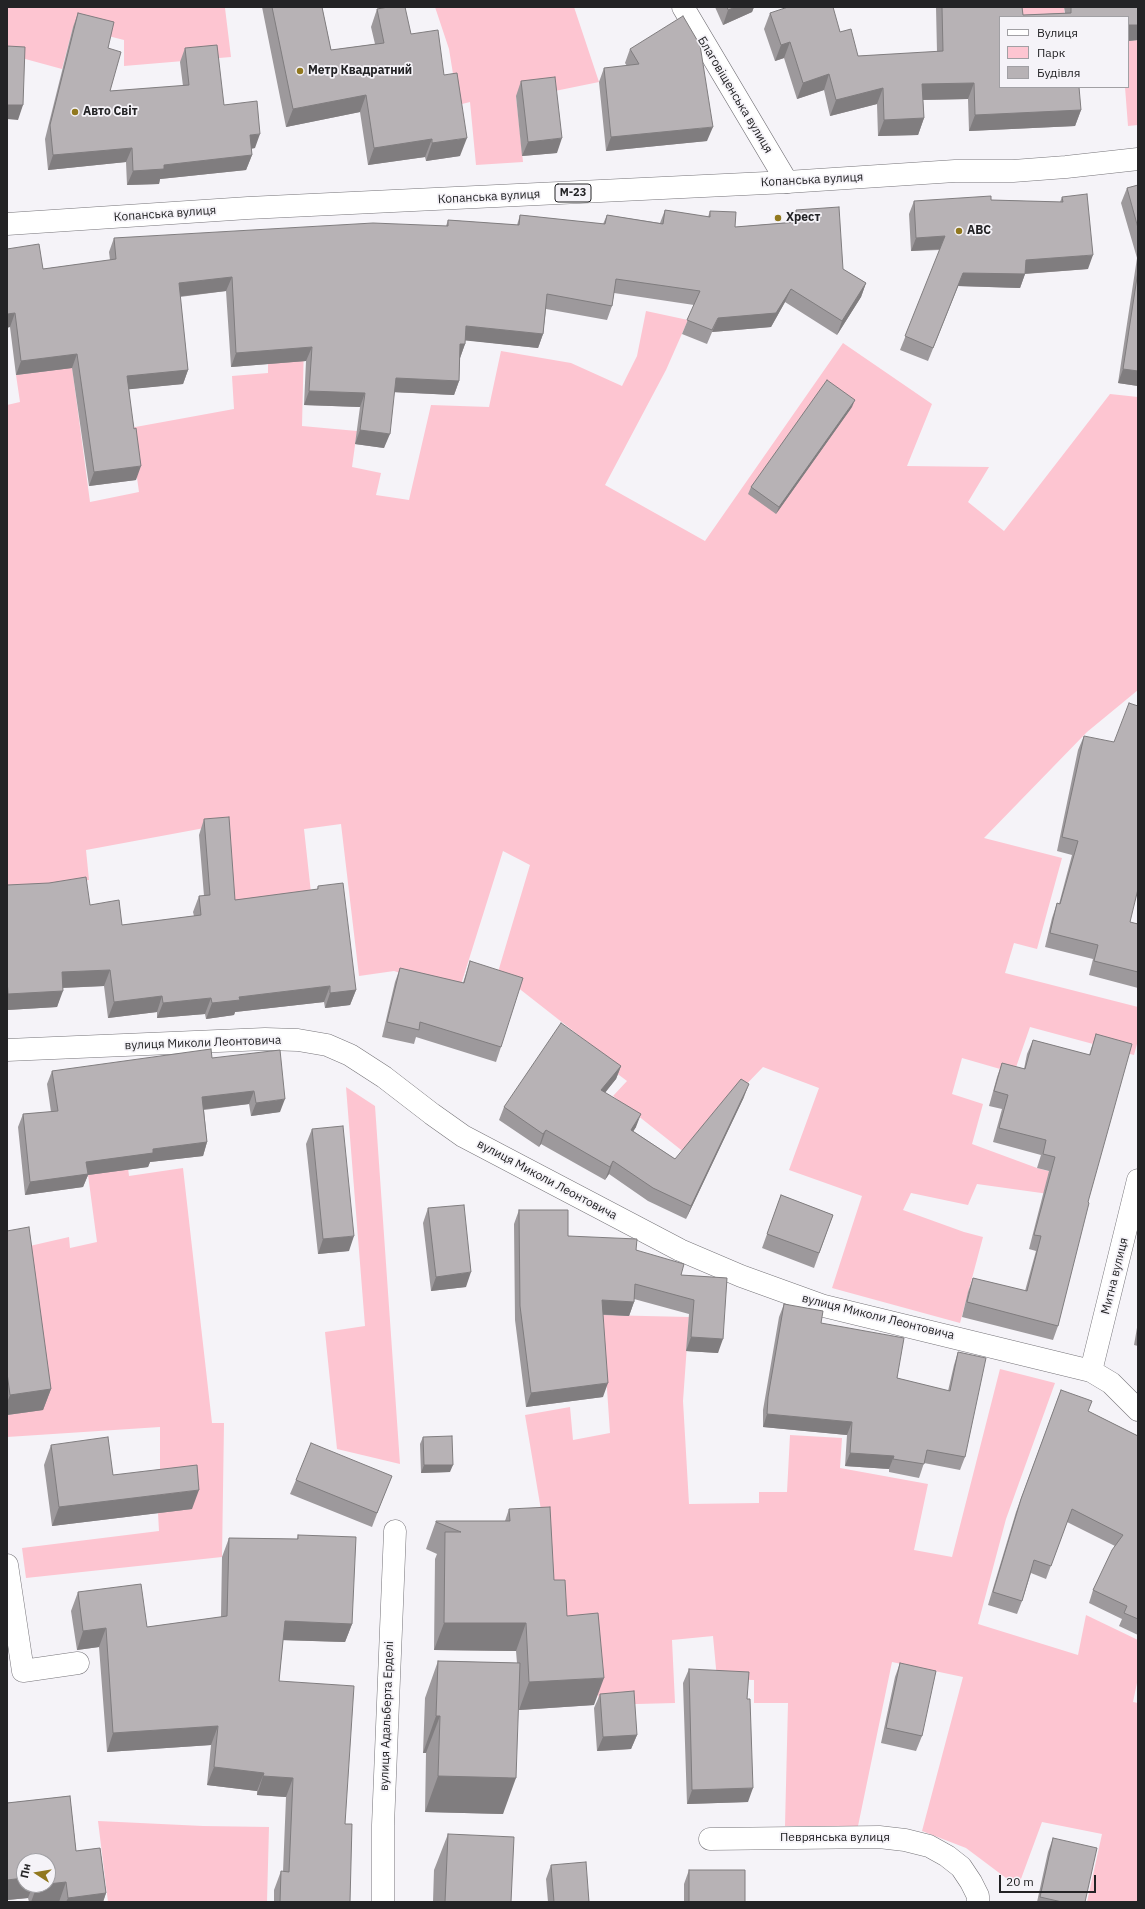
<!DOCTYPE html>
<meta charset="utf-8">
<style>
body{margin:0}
#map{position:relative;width:1145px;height:1909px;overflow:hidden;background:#f5f3f8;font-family:"IBM Plex Sans",sans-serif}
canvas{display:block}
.frame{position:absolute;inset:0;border:8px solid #232325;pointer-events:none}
.legend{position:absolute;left:999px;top:16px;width:130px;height:72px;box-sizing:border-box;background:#f5f3f8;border:1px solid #a1a0a4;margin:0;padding:5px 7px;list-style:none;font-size:12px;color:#232325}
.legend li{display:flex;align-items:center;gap:8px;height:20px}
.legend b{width:20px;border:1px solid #a1a0a4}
.north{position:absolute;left:16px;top:1853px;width:40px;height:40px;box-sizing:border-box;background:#f5f3f8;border:1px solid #a1a0a4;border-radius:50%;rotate:282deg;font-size:11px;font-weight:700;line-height:16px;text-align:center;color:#232325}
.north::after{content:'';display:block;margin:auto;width:14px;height:18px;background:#91781e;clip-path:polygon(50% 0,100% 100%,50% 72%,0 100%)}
.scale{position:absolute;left:999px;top:1875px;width:97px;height:18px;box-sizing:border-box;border:2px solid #232325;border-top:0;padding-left:5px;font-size:12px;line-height:14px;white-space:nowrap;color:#232325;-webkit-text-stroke:3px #f5f3f8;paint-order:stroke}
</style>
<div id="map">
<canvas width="1145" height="1909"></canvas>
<div class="frame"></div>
<ul class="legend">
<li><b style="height:5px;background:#fff"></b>Вулиця</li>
<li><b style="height:11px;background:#fdc5d1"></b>Парк</li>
<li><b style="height:11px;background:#b7b2b5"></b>Будівля</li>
</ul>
<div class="north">Пн</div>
<div class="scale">20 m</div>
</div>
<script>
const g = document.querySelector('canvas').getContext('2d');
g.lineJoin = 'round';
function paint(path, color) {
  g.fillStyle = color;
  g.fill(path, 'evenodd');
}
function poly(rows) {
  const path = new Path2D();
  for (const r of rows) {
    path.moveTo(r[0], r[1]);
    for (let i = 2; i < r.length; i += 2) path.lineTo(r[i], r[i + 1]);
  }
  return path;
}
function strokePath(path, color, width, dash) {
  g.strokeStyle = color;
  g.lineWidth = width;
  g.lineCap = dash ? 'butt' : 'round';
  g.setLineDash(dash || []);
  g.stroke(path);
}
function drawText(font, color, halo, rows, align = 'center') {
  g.font = font + ' "IBM Plex Sans",sans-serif';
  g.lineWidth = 3.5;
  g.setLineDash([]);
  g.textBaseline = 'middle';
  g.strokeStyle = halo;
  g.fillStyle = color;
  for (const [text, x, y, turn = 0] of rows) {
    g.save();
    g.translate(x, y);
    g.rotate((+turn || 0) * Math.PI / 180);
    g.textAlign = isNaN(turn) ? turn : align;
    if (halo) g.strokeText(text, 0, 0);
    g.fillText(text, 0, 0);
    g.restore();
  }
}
const green = poly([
 [7,7,227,7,225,8,231,57,124,66,124,40,73,27,62,69,7,54],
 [435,7,574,7,599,82,550,92,516,96,523,162,476,165,470,102,458,105,449,49],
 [1017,7,1064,7,1065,17,1018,17],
 [1138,40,1138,125,1128,126,1125,87,1128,87,1128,41],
 [646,311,688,320,666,370,605,485,705,541,843,343,932,404,907,466,989,467,968,502,1004,531,1110,394,1138,397,1138,690,1087,732,984,838,1062,858,1037,949,1014,943,1005,973,1138,1007,1138,1040,1134,1055,1030,1027,1014,1073,962,1058,952,1094,983,1104,972,1144,1037,1168,1070,1177,1063,1196,977,1184,968,1205,911,1193,903,1210,964,1232,983,1237,960,1323,832,1288,862,1196,789,1170,819,1088,763,1067,714,1118,685,1153,613,1096,627,1081,587,1051,591,1045,498,972,530,865,503,851,459,991,394,971,359,976,341,824,304,829,312,902,235,909,226,824,86,850,89,880,7,890,7,405,20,402,16,375,72,367,90,502,139,492,130,428,234,409,232,376,268,373,268,345,304,343,302,426,357,431,352,467,381,473,376,495,409,500,431,405,489,407,501,351,571,363,622,386,637,356],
 [346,1087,375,1106,400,1464,337,1449,325,1332,365,1326],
 [126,1152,129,1176,183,1168,212,1423,224,1423,222,1557,26,1578,22,1548,159,1531,158,1513,160,1487,160,1427,7,1437,7,1415,43,1409,21,1248,69,1237,70,1248,97,1242,86,1160],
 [602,1315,689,1317,683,1401,689,1504,759,1503,759,1492,787,1492,790,1435,842,1438,840,1468,928,1484,914,1550,952,1557,1000,1369,1055,1383,1006,1519,978,1624,1078,1655,1086,1615,1138,1640,1138,1678,1133,1702,1138,1703,1138,1902,1087,1902,1102,1834,1042,1822,1018,1887,966,1848,922,1831,963,1677,892,1662,858,1826,785,1826,788,1703,754,1703,754,1680,717,1679,713,1636,672,1640,675,1703,599,1705,593,1636,558,1639,555,1593,525,1415,570,1407,573,1440,610,1433],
 [98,1821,203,1826,269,1827,267,1902,108,1902]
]);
const minor = poly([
 [683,7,787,182],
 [7,1050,265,1039,298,1040,327,1045,350,1055,384,1077,432,1114,463,1136,680,1250,741,1276,824,1306,1091,1371,1111,1383,1138,1410],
 [1091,1371,1138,1180],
 [7,1565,23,1671,78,1663],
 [710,1839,879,1837,905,1840,929,1846,947,1856,961,1867,971,1882,978,1896,978,1902],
 [383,1902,383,1825,395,1531]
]);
const highway = poly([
 [7,224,248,208,787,182,955,171,1013,171,1066,167,1138,159]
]);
const wall = poly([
 [262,7,322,7,331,50,375,44,371,27,377,9,411,34,444,75,460,156,426,161,425,157,368,165,360,112,286,127],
 [715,7,754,7,752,12,723,25],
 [936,7,1022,7,1023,15,1065,13,1064,7,1138,7,1138,40,1128,41,1000,17,1081,110,1075,126,969,131,968,99,923,100,924,118,918,135,878,136,877,104,830,116,824,90,797,99,784,58,775,61,764,29,770,13,840,32,858,56,937,52],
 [78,13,108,48,110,91,183,86,180,62,185,48,224,105,255,148,251,149,252,155,246,170,160,179,159,184,127,185,126,162,48,170,45,139,73,27],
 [630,49,707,141,606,151,599,82,604,68,627,66,625,63],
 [521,81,557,153,522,156,516,96],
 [1138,185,1138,386,1118,383,1137,258,1121,203,1127,188],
 [1062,197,1088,269,1025,274,1020,288,958,286,928,361,900,350,940,250,911,251,909,214,914,201,991,200,1060,202],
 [665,210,708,217,710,211,735,227,792,222,796,210,843,269,866,283,861,297,837,335,785,302,771,327,712,332,707,344,682,334,694,305,614,293,612,306,607,320,546,309,543,334,538,348,465,340,465,344,460,358,459,381,454,395,394,392,384,448,355,444,360,407,304,405,306,361,231,367,226,291,180,297,188,370,183,384,129,389,136,480,89,486,72,368,16,375,10,327,7,249,43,269,110,260,109,252,114,238,446,226,448,220,517,225,520,215,603,224,607,215,660,223],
 [852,407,776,514,748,494,751,487],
 [1084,736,1130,922,1138,924,1138,988,1089,975,1093,959,1045,947,1052,918,1057,903,1059,904,1072,855,1057,851,1078,750],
 [204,819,235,900,317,890,318,886,356,990,350,1005,325,1008,324,1002,235,1012,234,1015,206,1019,205,1014,157,1018,157,1012,108,1018,104,986,63,988,57,1007,7,1010,7,885,90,905,122,925,194,916,193,912,199,896,204,896,199,835],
 [470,961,501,1047,496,1062,416,1037,414,1044,382,1037,395,982,400,968,463,983],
 [1096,1034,1088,1202,1058,1326,1053,1340,962,1317,968,1292,973,1278,1025,1291,1036,1251,1029,1249,1049,1171,1037,1168,1041,1155,993,1142,1002,1109,989,1106,997,1077,1002,1063,1024,1069,1027,1054,1033,1040,1089,1055],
 [212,1058,280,1112,251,1116,249,1104,204,1110,207,1142,203,1156,150,1162,148,1167,88,1175,83,1187,25,1195,18,1127,23,1114,51,1112,47,1084,52,1071],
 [621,1066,616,1079,605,1092,636,1127,633,1131,675,1159,744,1097,686,1219,648,1201,609,1174,605,1180,541,1144,539,1147,499,1120,504,1107],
 [312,1129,349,1251,318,1254,306,1144],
 [781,1195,833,1215,814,1268,762,1248],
 [428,1208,466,1287,431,1291,423,1223],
 [519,1210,568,1236,636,1250,681,1275,727,1278,718,1353,686,1351,689,1314,634,1299,634,1302,629,1316,603,1315,603,1397,526,1407,515,1320,514,1224],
 [7,1231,51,1389,43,1410,7,1415],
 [784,1304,821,1323,897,1378,948,1391,954,1365,958,1352,965,1457,960,1470,924,1463,919,1478,889,1472,889,1469,845,1466,847,1435,763,1427,763,1410,779,1317],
 [1138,1322,1138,1346,1134,1345],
 [1061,1390,1088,1411,1138,1436,1138,1635,1119,1626,1122,1619,1089,1603,1093,1590,1115,1546,1067,1522,1046,1579,1031,1573,1022,1601,1017,1614,988,1605,1016,1512],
 [423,1437,450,1472,421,1473,420,1444],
 [51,1445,113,1475,192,1509,52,1526,44,1465],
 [296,1480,386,1490,372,1527,290,1494],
 [509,1509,554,1580,567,1616,594,1705,519,1710,519,1703,503,1814,425,1812,426,1753,423,1753,425,1698,438,1661,517,1663,516,1651,434,1650,435,1559,437,1554,426,1549,436,1521,505,1521],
 [298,1535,352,1624,345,1642,283,1640,279,1681,345,1824,350,1902,274,1902,274,1890,281,1871,283,1872,286,1797,257,1795,257,1791,207,1785,211,1745,107,1752,99,1647,77,1650,71,1611,78,1592,147,1627,221,1617,222,1557,229,1538,297,1539],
 [900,1663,922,1736,916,1751,881,1743,895,1677],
 [689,1669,747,1699,748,1802,687,1804,683,1683],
 [600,1694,637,1735,631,1749,597,1751,594,1708],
 [70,1796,76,1851,100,1848,106,1893,103,1902,29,1902,28,1898,7,1900,7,1803],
 [24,1861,48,1861,48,1885,24,1885],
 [448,1834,511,1902,433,1902,434,1870],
 [1053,1838,1085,1902,1037,1902,1048,1852],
 [551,1865,589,1902,548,1902,546,1879],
 [689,1870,745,1902,684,1902,684,1884]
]);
const shadedWall = poly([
 [736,7,754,7,752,12,723,25,728,10],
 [1128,25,1138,25,1138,40,1128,41],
 [790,42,784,58,775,61,781,45],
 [829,74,824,90,797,99,803,83],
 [974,83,968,99,916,100,922,84],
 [883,88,877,104,830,116,836,100],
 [366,95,360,112,286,127,293,109],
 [7,105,23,105,18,120,7,119],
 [1081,110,1075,126,969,131,975,115],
 [924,118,918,135,878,136,884,120],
 [713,127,707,141,606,151,611,137],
 [260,134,255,148,245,149,250,135],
 [467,138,460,156,426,161,432,143],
 [562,138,557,153,522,156,528,142],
 [432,139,425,157,368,165,374,148],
 [132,148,126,162,48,170,53,155],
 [252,155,246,170,160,179,159,184,127,185,133,171,164,165],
 [945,236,940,249,911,251,916,238],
 [1093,255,1088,269,1021,274,1025,274,1020,288,958,286,928,361,963,273,1026,260],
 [232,277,226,291,174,297,179,283],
 [866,283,861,297,837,335,842,321],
 [791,289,785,302,771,327,712,332,707,344,718,318],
 [15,313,10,327,7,328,7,314],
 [466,326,543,334,538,348,461,340],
 [460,344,465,344,460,358],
 [312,347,306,361,231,367,236,353],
 [77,354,72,368,16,375,21,361],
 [1123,369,1138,371,1138,386,1118,383],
 [188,370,183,384,122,390,127,376],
 [396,378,459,381,454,395,391,392],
 [309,391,365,393,360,407,304,405],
 [855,400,852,407,776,514,779,507],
 [360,430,390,434,384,448,355,444],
 [141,466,136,480,89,486,94,472],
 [110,970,104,986,57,988,62,972],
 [330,986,324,1002,235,1012,234,1015,206,1019,212,1003,239,997],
 [356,990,350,1005,325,1008,330,993],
 [63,991,57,1007,7,1010,7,997,8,994],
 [162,996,157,1012,108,1018,114,1002],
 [211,998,205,1014,157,1018,163,1003],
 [621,1066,616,1079,597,1103,601,1090],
 [749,1084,744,1097,686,1219,691,1206],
 [254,1091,249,1104,197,1110,202,1097],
 [285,1099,280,1112,251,1116,256,1103],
 [641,1114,636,1127,626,1143,631,1130],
 [546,1130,541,1144,539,1147,543,1134],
 [207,1142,203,1156,150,1162,148,1167,88,1175,83,1187,25,1195,30,1182,86,1162,153,1149],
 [613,1161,609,1174,605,1180,610,1167],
 [354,1236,349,1251,318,1254,323,1239],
 [471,1272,466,1287,431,1291,436,1277],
 [602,1300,634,1302,629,1316,596,1314],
 [691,1337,723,1339,718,1353,686,1351],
 [608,1383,603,1397,526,1407,531,1393],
 [51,1389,43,1410,7,1415,7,1403,10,1395],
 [767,1414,852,1422,847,1435,763,1427],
 [850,1453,894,1456,889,1469,845,1466],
 [424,1465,453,1465,450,1472,421,1473],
 [199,1490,192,1509,52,1526,59,1507],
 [285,1621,352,1624,345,1642,279,1640],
 [444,1623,526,1623,516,1651,434,1650],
 [106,1628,99,1647,77,1650,83,1631],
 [604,1678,594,1705,519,1710,529,1682],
 [436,1716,440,1716,426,1753,423,1753],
 [218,1726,211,1745,107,1752,113,1733],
 [637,1735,631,1749,597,1751,603,1737],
 [214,1767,264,1773,257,1791,207,1785],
 [263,1776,293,1778,286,1797,257,1795],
 [438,1776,516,1778,503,1814,425,1812],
 [753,1788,748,1802,687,1804,692,1790],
 [24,1878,24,1885,33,1885,28,1898,7,1900,7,1880],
 [66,1882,59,1902,31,1902,37,1886,48,1885,48,1884],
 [106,1893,103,1902,66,1902,68,1898]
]);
const building = poly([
 [272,7,322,7,331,50,384,43,377,9,388,7,405,7,411,34,438,30,444,75,457,73,467,138,432,143,432,139,374,148,366,95,293,109,272,7],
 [727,7,736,7,728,10,727,7],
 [788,7,833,7,840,32,851,29,858,56,943,51,942,7,1022,7,1023,15,1071,13,1071,7,1138,7,1138,25,1128,25,1128,17,1000,17,1000,87,1079,87,1081,110,975,115,974,83,922,84,924,118,884,120,883,88,836,100,829,74,803,83,790,42,781,45,770,13,788,7],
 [78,13,114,22,108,48,121,52,110,91,189,85,185,48,217,45,224,105,257,101,260,134,250,135,252,155,164,165,164,169,133,171,132,148,53,155,50,125,78,13],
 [683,16,700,45,713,127,611,137,604,68,639,64,630,49,683,16],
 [7,46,25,47,23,105,7,105,7,46],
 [555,77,562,138,528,142,521,81,555,77],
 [1138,185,1138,228,1127,188,1138,185],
 [1087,194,1093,255,1026,260,1025,274,963,273,933,348,905,336,945,236,916,238,914,201,991,196,991,200,1063,202,1062,197,1087,194],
 [839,207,843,269,866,283,842,321,791,289,776,313,718,318,712,330,687,320,700,291,616,279,612,306,547,294,543,334,466,326,465,344,460,344,459,381,396,378,390,434,360,430,365,393,309,391,312,347,236,353,232,277,179,283,188,370,127,376,134,429,136,428,141,466,94,472,77,354,21,361,15,313,7,314,7,249,39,244,43,269,116,259,114,238,373,223,448,226,448,220,519,225,520,215,605,224,607,215,663,224,665,210,710,217,710,211,736,212,735,227,797,222,796,210,839,207],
 [1138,271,1138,371,1123,369,1138,271],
 [827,380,855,400,779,507,751,487,827,380],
 [1129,703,1138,706,1138,889,1130,922,1138,924,1138,972,1094,961,1098,945,1050,933,1057,903,1060,904,1078,841,1062,837,1084,736,1114,742,1129,703],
 [229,817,235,900,318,889,318,886,343,883,356,990,330,993,330,986,239,997,240,1000,212,1003,211,998,163,1003,162,996,114,1002,110,970,62,972,63,991,8,994,7,979,7,885,49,883,86,877,90,905,119,900,122,925,201,915,199,896,210,895,204,819,229,817],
 [470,961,523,978,501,1047,420,1022,419,1030,387,1022,400,968,464,983,470,961],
 [561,1023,621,1066,601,1090,641,1114,631,1130,675,1159,741,1079,749,1084,691,1206,653,1188,613,1161,610,1167,546,1130,543,1134,504,1107,561,1023],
 [1096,1034,1132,1044,1088,1202,1089,1203,1058,1326,967,1302,973,1278,1027,1291,1041,1236,1034,1235,1055,1157,1043,1154,1046,1140,999,1128,1008,1095,994,1091,1002,1063,1025,1069,1033,1040,1090,1055,1096,1034],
 [211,1049,212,1058,280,1050,285,1099,256,1103,254,1091,202,1097,207,1142,153,1149,153,1153,86,1162,88,1174,30,1182,23,1114,58,1111,52,1071,211,1049],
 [343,1126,354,1236,323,1239,312,1129,343,1126],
 [781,1195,833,1215,819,1253,767,1234,781,1195],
 [464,1205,471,1272,436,1277,428,1208,464,1205],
 [519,1210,568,1210,568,1236,637,1239,636,1250,684,1264,681,1275,727,1278,723,1339,691,1337,694,1300,635,1284,634,1302,602,1300,608,1383,531,1393,520,1306,519,1210],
 [29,1227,51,1389,10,1395,7,1373,7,1231,29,1227],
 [784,1304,823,1311,821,1323,904,1338,897,1378,950,1391,958,1352,986,1358,965,1457,927,1450,924,1464,893,1459,894,1456,850,1453,852,1422,767,1414,768,1397,784,1304],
 [1061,1390,1092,1401,1088,1411,1138,1436,1138,1619,1124,1613,1127,1606,1093,1590,1112,1550,1123,1535,1072,1509,1051,1566,1034,1560,1022,1601,993,1592,1021,1499,1061,1390],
 [452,1436,453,1465,424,1465,423,1437,452,1436],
 [108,1437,113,1475,197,1465,199,1490,59,1507,51,1445,108,1437],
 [311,1443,392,1476,377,1513,296,1480,311,1443],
 [550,1507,554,1580,565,1580,567,1616,598,1613,604,1678,529,1682,526,1623,444,1623,445,1532,461,1532,436,1522,436,1521,510,1521,509,1509,550,1507],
 [298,1535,356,1537,352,1624,285,1621,279,1681,354,1686,345,1824,352,1824,350,1902,280,1902,281,1871,289,1872,293,1778,263,1776,264,1773,214,1767,218,1726,113,1733,106,1628,83,1631,78,1592,141,1584,147,1627,227,1616,229,1538,298,1539,298,1535],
 [438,1661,520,1663,516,1778,438,1776,440,1716,436,1716,438,1661],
 [900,1663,936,1671,922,1736,886,1728,900,1663],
 [689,1669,749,1672,747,1699,750,1699,753,1788,692,1790,689,1669],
 [634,1691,637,1735,603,1737,600,1694,634,1691],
 [70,1796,76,1851,100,1848,106,1893,68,1898,66,1882,48,1884,48,1861,24,1861,24,1878,7,1880,7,1803,70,1796],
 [448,1834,514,1837,511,1902,445,1902,448,1834],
 [1053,1838,1097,1848,1085,1902,1062,1902,1040,1897,1053,1838],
 [586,1862,589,1902,554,1902,551,1865,586,1862],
 [689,1870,745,1870,745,1902,689,1902,689,1870]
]);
const markers = [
 [300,71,4,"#91781e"],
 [75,112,4,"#91781e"],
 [778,218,4,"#91781e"],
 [959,231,4,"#91781e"]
];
const shields = [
 [573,193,36]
];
const shieldNames = [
 ["М-23",573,193]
];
const poiNames = [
 ["Метр Квадратний",308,71],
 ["Авто Світ",83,112],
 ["Хрест",786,218],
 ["ABC",967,231]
];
const streetNames = [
 ["Благовіщенська вулиця",735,95,59],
 ["Копанська вулиця",812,180,-3],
 ["Копанська вулиця",489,197,-3],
 ["Копанська вулиця",165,214,-4],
 ["вулиця Миколи Леонтовича",203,1043,-2],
 ["вулиця Миколи Леонтовича",547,1180,28],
 ["Митна вулиця",1115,1276,-76],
 ["вулиця Миколи Леонтовича",878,1317,14],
 ["вулиця Адальберта Ерделі",387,1716,-88],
 ["Певрянська вулиця",835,1838]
];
paint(green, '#fdc5d1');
strokePath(minor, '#767479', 23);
strokePath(highway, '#767479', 23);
strokePath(minor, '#fff', 22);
strokePath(highway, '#fff', 22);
paint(wall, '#9d999c');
paint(shadedWall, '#807d7f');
paint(building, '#b7b2b5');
strokePath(building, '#807d7f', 1);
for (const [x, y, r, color] of markers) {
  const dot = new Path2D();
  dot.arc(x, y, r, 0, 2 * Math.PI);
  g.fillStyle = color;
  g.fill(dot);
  strokePath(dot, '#f5f3f8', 1.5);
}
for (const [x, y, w] of shields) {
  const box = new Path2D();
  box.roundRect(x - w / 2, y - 9, w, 18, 3);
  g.fillStyle = '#f5f3f8';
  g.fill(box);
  strokePath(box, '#232325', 1);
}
drawText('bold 11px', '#232325', null, shieldNames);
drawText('bold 12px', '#232325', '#f5f3f8', poiNames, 'left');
drawText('12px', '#232325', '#f5f3f8', streetNames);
</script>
